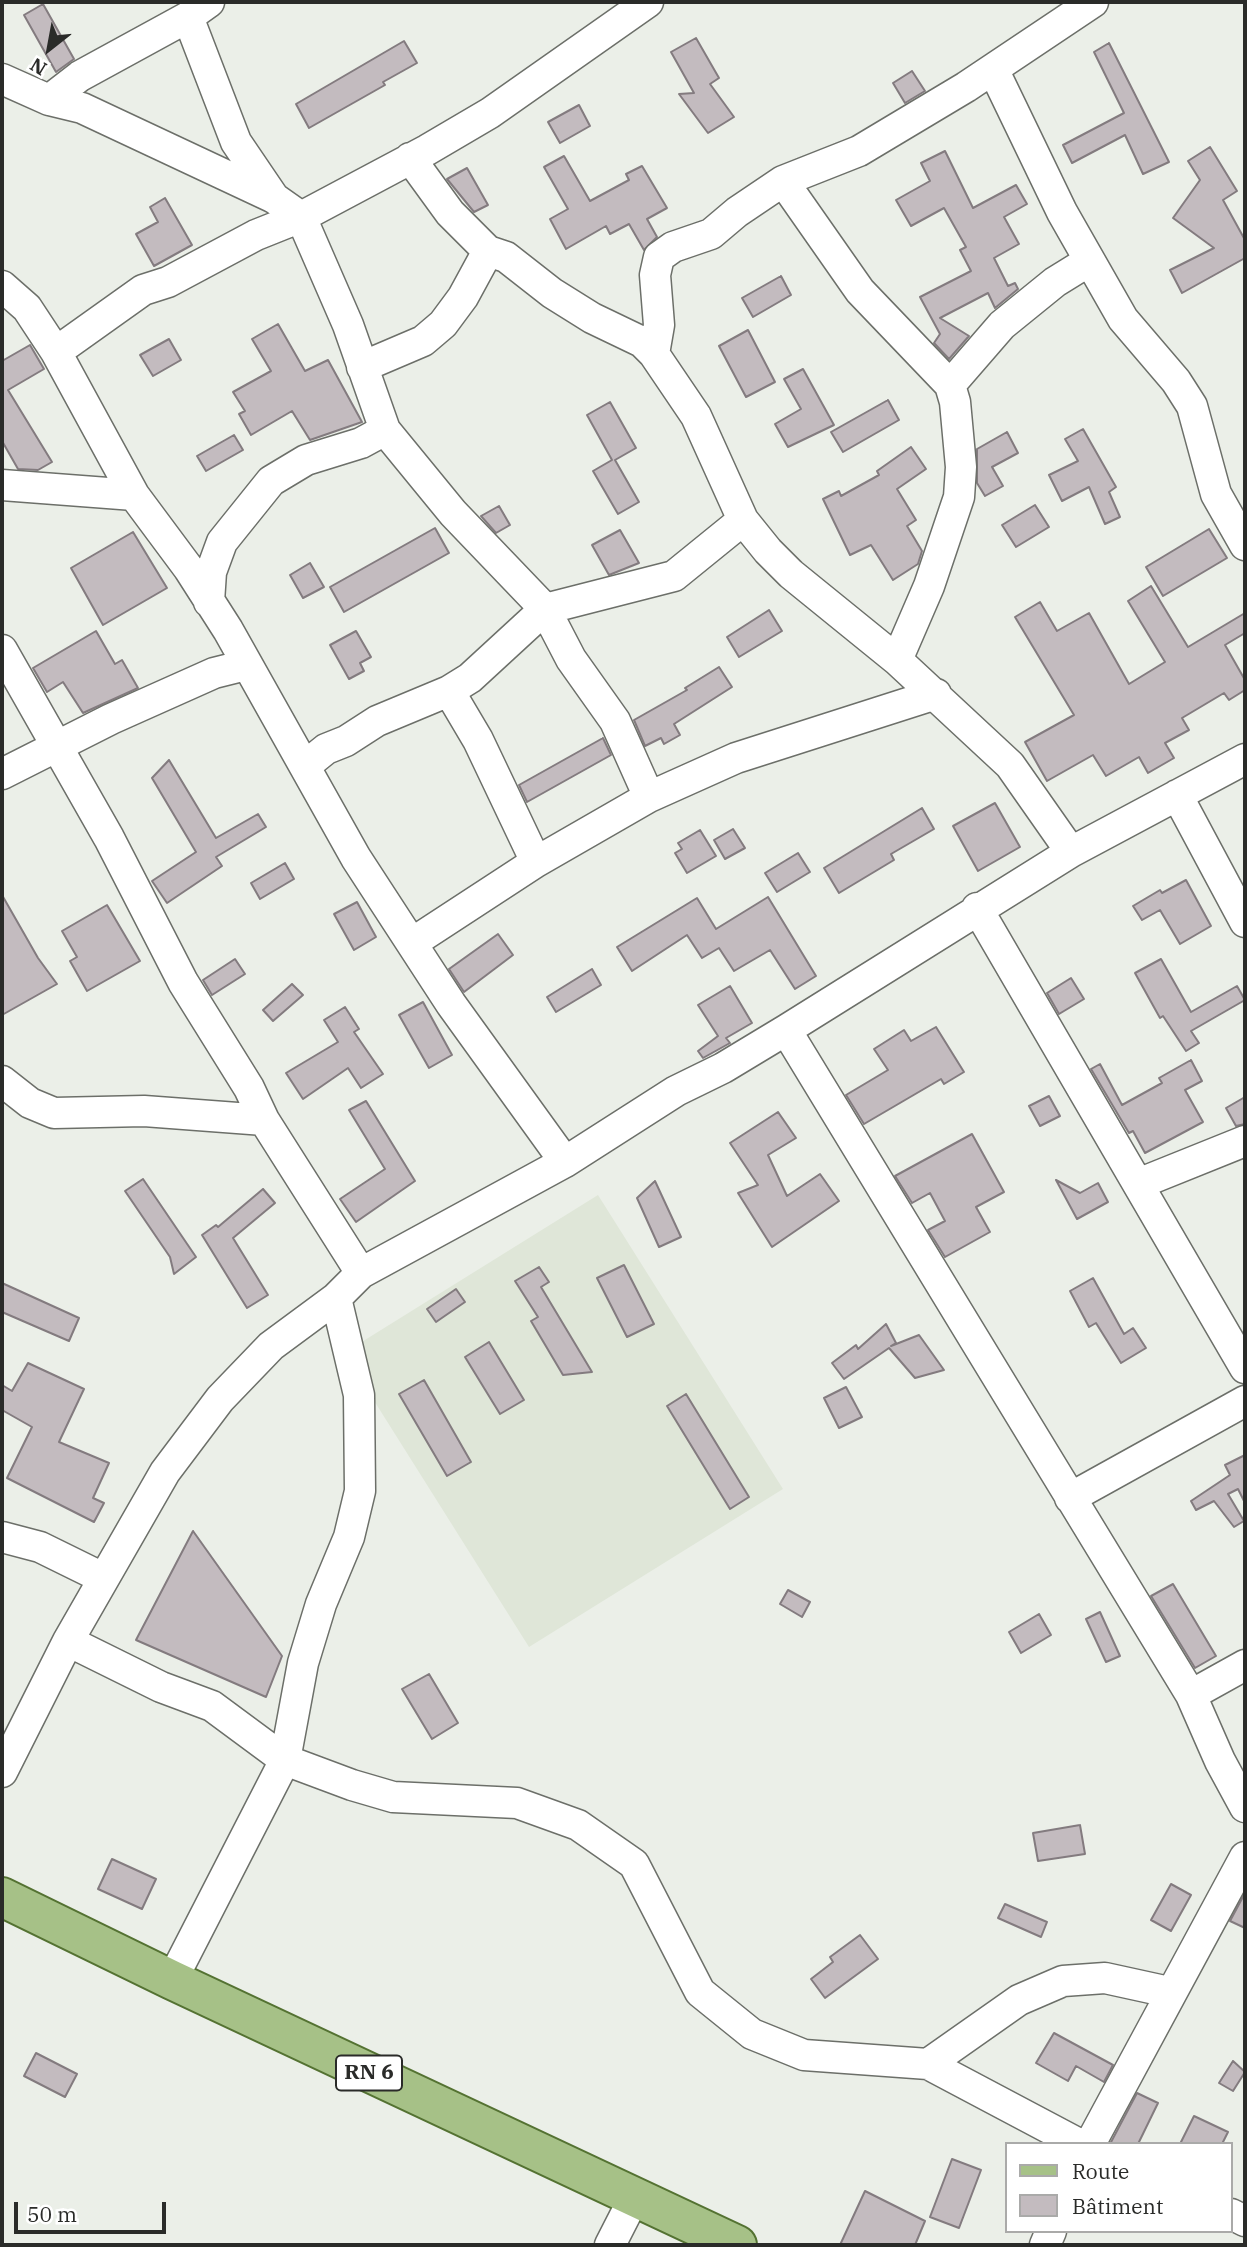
<!DOCTYPE html>
<meta charset="utf-8">
<style>
body{margin:0}
#map{position:relative;width:1247px;height:2247px;overflow:hidden;background:#ebefe8;font-family:"IBM Plex Serif",serif}
canvas{display:block}
.frame{position:absolute;inset:0;border:4px solid #2a2b29;pointer-events:none}
.legend{position:absolute;left:1005px;top:2142px;width:228px;height:91px;box-sizing:border-box;background:#fff;border:2px solid #aaaaa9;margin:0;padding:9px 12px;list-style:none;font-size:21px;color:#2a2b29}
.legend li{display:flex;align-items:center;gap:14px;height:35px}
.legend b{width:35px;border:2px solid #aaaaa9}
.north{position:absolute;left:14px;top:14px;width:70px;height:70px;-webkit-text-stroke:5px #fff;paint-order:stroke;rotate:211deg;font-size:19px;font-weight:700;line-height:28px;text-align:center;color:#2a2b29}
.north::after{content:'';display:block;margin:auto;width:24px;height:32px;background:#2a2b29;clip-path:polygon(50% 0,100% 100%,50% 72%,0 100%)}
.scale{position:absolute;left:14px;top:2202px;width:152px;height:32px;box-sizing:border-box;border:4px solid #2a2b29;border-top:0;padding-left:9px;font-size:21px;line-height:24px;white-space:nowrap;color:#2a2b29;-webkit-text-stroke:5px #fff;paint-order:stroke}
</style>
<div id="map">
<canvas width="1247" height="2247"></canvas>
<div class="frame"></div>
<ul class="legend">
<li><b style="height:9px;background:#a6c187"></b>Route</li>
<li><b style="height:19px;background:#c3bbbf"></b>Bâtiment</li>
</ul>
<div class="north">N</div>
<div class="scale">50 m</div>
</div>
<script>
const g = document.querySelector('canvas').getContext('2d');
g.lineJoin = 'round';
function paint(path, color) {
  g.fillStyle = color;
  g.fill(path, 'evenodd');
}
function poly(rows) {
  const path = new Path2D();
  for (const r of rows) {
    path.moveTo(r[0], r[1]);
    for (let i = 2; i < r.length; i += 2) path.lineTo(r[i], r[i + 1]);
  }
  return path;
}
function strokePath(path, color, width, dash) {
  g.strokeStyle = color;
  g.lineWidth = width;
  g.lineCap = dash ? 'butt' : 'round';
  g.setLineDash(dash || []);
  g.stroke(path);
}
function drawText(font, color, halo, rows, align = 'center') {
  g.font = font + ' "IBM Plex Serif",serif';
  g.lineWidth = 5;
  g.setLineDash([]);
  g.textBaseline = 'middle';
  g.strokeStyle = halo;
  g.fillStyle = color;
  for (const [text, x, y, turn = 0] of rows) {
    g.save();
    g.translate(x, y);
    g.rotate((+turn || 0) * Math.PI / 180);
    g.textAlign = isNaN(turn) ? turn : align;
    if (halo) g.strokeText(text, 0, 0);
    g.fillText(text, 0, 0);
    g.restore();
  }
}
const built = poly([
 [598,1195,783,1489,529,1647,344,1353]
]);
const building = poly([
 [43,4,74,59,56,72,24,15,43,4],
 [696,38,719,78,710,84,734,117,708,133,679,94,694,93,671,52,696,38],
 [404,41,417,63,383,82,385,85,309,128,296,104,404,41],
 [1109,43,1169,162,1143,174,1125,135,1072,163,1063,145,1124,113,1094,52,1109,43],
 [912,71,925,91,905,103,893,83,912,71],
 [579,105,590,126,560,143,548,122,579,105],
 [1210,147,1237,191,1223,200,1245,240,1245,258,1182,293,1170,270,1214,248,1173,218,1200,180,1188,161,1210,147],
 [945,151,973,208,1016,185,1027,204,1004,217,1019,244,994,258,1008,286,1015,283,1018,289,995,308,988,293,940,318,969,336,949,359,934,343,940,334,920,297,971,271,960,250,966,247,944,208,911,226,896,200,930,181,921,163,945,151],
 [564,156,590,201,629,180,626,174,642,166,667,208,647,219,657,237,644,250,629,224,610,234,606,226,566,249,550,219,568,209,544,167,564,156],
 [467,168,488,205,474,212,447,179,467,168],
 [165,198,192,245,154,266,136,234,158,222,150,207,165,198],
 [781,276,791,295,753,317,742,298,781,276],
 [278,324,305,371,328,360,362,422,310,440,292,411,251,435,239,414,245,411,233,392,271,371,252,339,278,324],
 [748,330,775,382,746,397,719,346,748,330],
 [169,339,181,360,153,376,140,355,169,339],
 [30,345,44,369,8,390,52,462,38,470,18,469,2,441,2,361,30,345],
 [803,369,834,425,788,447,775,424,801,409,784,379,803,369],
 [888,400,899,420,843,452,831,432,888,400],
 [610,402,636,448,615,460,639,502,618,514,593,471,612,460,587,415,610,402],
 [1083,429,1116,487,1109,492,1120,517,1105,524,1089,487,1062,501,1049,475,1078,461,1065,439,1083,429],
 [1007,432,1018,453,992,467,1003,486,985,496,977,483,977,449,1007,432],
 [234,435,243,450,206,471,197,456,234,435],
 [911,447,926,469,897,489,916,520,907,526,922,551,918,564,893,580,871,545,850,555,823,499,839,491,841,496,879,475,877,471,911,447],
 [1035,505,1049,527,1016,547,1002,525,1035,505],
 [499,506,510,525,496,533,481,516,499,506],
 [435,528,449,553,344,612,330,587,435,528],
 [1209,529,1227,558,1163,596,1146,567,1209,529],
 [620,530,639,563,609,575,592,545,620,530],
 [133,532,167,588,103,625,71,568,133,532],
 [310,563,324,587,303,598,290,575,310,563],
 [1151,586,1188,647,1245,613,1245,633,1225,645,1245,680,1245,690,1229,700,1224,693,1182,718,1189,730,1165,743,1174,758,1148,773,1139,757,1106,776,1093,755,1047,781,1025,742,1074,715,1015,617,1040,602,1057,631,1089,613,1129,684,1165,662,1128,601,1151,586],
 [769,610,782,631,739,657,727,637,769,610],
 [96,631,115,664,122,660,138,688,83,713,63,682,47,692,33,668,96,631],
 [356,631,371,657,360,663,364,671,349,679,330,645,356,631],
 [719,667,732,687,674,724,680,735,664,744,661,738,645,746,634,720,687,690,685,688,719,667],
 [603,738,611,755,527,802,519,785,603,738],
 [169,760,216,838,258,814,266,827,216,857,222,866,167,903,152,881,196,852,152,778,169,760],
 [995,803,1020,847,978,871,953,826,995,803],
 [922,808,934,829,891,854,894,860,839,893,824,868,922,808],
 [733,829,745,848,725,859,714,840,733,829],
 [700,830,716,856,687,873,675,853,682,849,678,843,700,830],
 [798,853,810,872,777,892,765,873,798,853],
 [285,863,294,879,260,899,251,883,285,863],
 [1186,880,1211,926,1180,944,1160,910,1142,920,1133,906,1160,890,1162,893,1186,880],
 [2,895,38,958,57,984,2,1015,2,895],
 [768,897,816,976,795,989,770,950,734,971,719,948,702,958,687,935,632,971,617,947,697,898,716,929,768,897],
 [357,902,376,937,354,950,334,914,357,902],
 [107,905,140,961,87,991,70,961,77,957,62,931,107,905],
 [498,934,513,955,464,992,449,969,498,934],
 [235,959,245,974,212,995,203,980,235,959],
 [1161,959,1191,1012,1237,986,1245,1000,1191,1031,1199,1043,1186,1051,1163,1016,1160,1018,1135,973,1161,959],
 [592,969,601,985,556,1012,547,997,592,969],
 [1071,978,1084,999,1059,1014,1047,993,1071,978],
 [292,984,303,995,273,1021,263,1010,292,984],
 [730,986,752,1023,726,1038,730,1043,703,1058,698,1051,718,1036,698,1005,730,986],
 [423,1002,452,1055,429,1068,399,1015,423,1002],
 [345,1007,359,1029,354,1032,383,1074,361,1088,348,1068,303,1099,286,1073,338,1042,324,1020,345,1007],
 [936,1027,964,1072,944,1084,941,1079,864,1124,846,1095,888,1070,874,1049,904,1030,911,1041,936,1027],
 [1191,1060,1202,1081,1185,1090,1203,1122,1145,1153,1133,1131,1129,1133,1091,1069,1100,1064,1122,1105,1162,1083,1159,1078,1191,1060],
 [1049,1096,1060,1116,1040,1126,1029,1106,1049,1096],
 [1245,1097,1245,1124,1236,1126,1226,1108,1245,1097],
 [366,1101,415,1181,356,1222,340,1199,385,1169,349,1110,366,1101],
 [778,1112,796,1138,768,1155,787,1196,820,1174,839,1201,772,1247,738,1193,758,1185,730,1143,778,1112],
 [972,1134,1004,1192,976,1207,990,1232,945,1257,928,1230,945,1221,930,1193,912,1203,895,1176,972,1134],
 [143,1179,196,1257,174,1274,170,1257,125,1191,143,1179],
 [1056,1180,1080,1193,1098,1183,1108,1202,1077,1219,1056,1180],
 [655,1181,681,1237,659,1247,637,1198,655,1181],
 [263,1189,275,1203,233,1238,268,1295,247,1308,202,1235,216,1225,218,1227,263,1189],
 [624,1265,654,1324,627,1337,597,1278,624,1265],
 [539,1267,549,1282,541,1287,592,1372,563,1375,531,1321,538,1317,515,1281,539,1267],
 [1093,1278,1124,1334,1133,1328,1146,1348,1121,1363,1096,1323,1089,1327,1070,1291,1093,1278],
 [2,1283,79,1318,69,1341,2,1312,2,1283],
 [456,1289,465,1302,436,1322,427,1309,456,1289],
 [886,1324,896,1343,891,1346,919,1335,944,1370,915,1378,889,1348,844,1379,832,1363,856,1345,858,1349,886,1324],
 [489,1342,524,1400,500,1414,465,1357,489,1342],
 [28,1363,84,1389,59,1442,109,1463,93,1498,104,1503,94,1522,7,1478,32,1427,2,1410,2,1385,12,1391,28,1363],
 [424,1380,471,1462,447,1476,399,1394,424,1380],
 [846,1387,862,1417,839,1428,824,1398,846,1387],
 [686,1394,749,1497,730,1509,667,1406,686,1394],
 [1245,1455,1245,1503,1238,1489,1228,1494,1244,1521,1234,1527,1214,1501,1196,1510,1191,1501,1230,1475,1225,1465,1245,1455],
 [193,1531,282,1656,266,1697,136,1640,193,1531],
 [1173,1584,1216,1656,1195,1668,1151,1596,1173,1584],
 [788,1590,810,1602,802,1617,780,1604,788,1590],
 [1100,1612,1120,1656,1106,1662,1086,1619,1100,1612],
 [1039,1614,1051,1635,1021,1653,1009,1632,1039,1614],
 [429,1674,458,1723,432,1739,402,1689,429,1674],
 [1080,1825,1085,1854,1038,1861,1033,1833,1080,1825],
 [112,1859,156,1879,142,1909,98,1889,112,1859],
 [1171,1884,1191,1895,1171,1931,1151,1920,1171,1884],
 [1245,1893,1245,1928,1230,1921,1245,1893],
 [1005,1904,1047,1922,1041,1937,998,1918,1005,1904],
 [860,1935,878,1959,825,1998,811,1979,833,1962,830,1957,860,1935],
 [1054,2033,1113,2065,1104,2082,1076,2066,1068,2081,1036,2063,1054,2033],
 [36,2053,77,2074,65,2097,24,2076,36,2053],
 [1233,2061,1245,2072,1233,2091,1219,2083,1233,2061],
 [1137,2093,1158,2103,1138,2144,1110,2144,1137,2093],
 [1194,2116,1228,2132,1222,2144,1180,2144,1194,2116],
 [952,2159,981,2170,959,2228,930,2217,952,2159],
 [865,2191,925,2221,915,2245,840,2245,865,2191]
]);
const minor = poly([
 [188,17,236,142,274,198],
 [993,69,1062,212,1123,319,1176,381,1192,406,1216,494,1245,545],
 [2,79,49,100,82,108,274,198,301,217,348,325,385,430,453,513,545,609,571,659,615,721,649,797],
 [49,100,80,76,188,17,209,2],
 [410,158,450,213,488,251,506,257,552,293,592,318,642,342,654,354,696,416,743,520,768,551,791,574,897,660,1010,765,1071,852],
 [783,181,860,291,950,385,955,402,961,467,959,497,929,586,897,660],
 [2,286,27,308,56,352,134,495,189,569,228,630,356,858,451,1004,565,1162],
 [56,352,143,290,168,282,256,235,301,217,427,150,490,113,648,2],
 [654,354,659,325,655,275,659,257,673,247,711,234,737,212,783,181,859,151,966,87,1093,2],
 [362,367,423,341,443,324,463,297,488,251],
 [950,385,1002,325,1055,282,1089,261],
 [2,485,134,495],
 [209,602,211,572,222,542,271,481,306,460,361,443,385,430],
 [2,650,109,838,183,982,249,1088,264,1120,361,1273],
 [449,691,478,740,536,862],
 [305,766,326,749,346,741,377,721,449,691,470,678,545,609,674,576,743,520],
 [2,774,111,719,214,673,246,665],
 [1177,795,1245,922],
 [977,908,1245,1368],
 [412,943,536,862,649,797,736,758,936,694],
 [786,1030,1191,1695,1220,1761,1245,1807],
 [2,1081,30,1103,54,1113,144,1111,264,1120],
 [1138,1184,1245,1141],
 [1070,1498,1245,1401],
 [2,1537,40,1547,103,1578],
 [68,1641,161,1687,212,1706,285,1760,352,1785,393,1797,517,1803,578,1825,634,1864,700,1992,752,2034,804,2055,928,2064,1079,2144],
 [1191,1695,1245,1665],
 [2,1772,68,1641,165,1472,220,1399,271,1346,336,1298,361,1273,565,1162,676,1091,723,1068,786,1030,1071,852,1245,759],
 [172,1980,285,1760,303,1663,321,1604,349,1537,360,1491,359,1395,336,1298],
 [928,2064,1019,2000,1063,1981,1105,1978,1169,1992],
 [1090,2144,1245,1857],
 [1231,2214,1245,2221],
 [610,2245,634,2198],
 [1045,2245,1051,2231]
]);
const major = poly([
 [2,1897,172,1980,737,2245]
]);
const shields = [
 [369,2073,66]
];
const shieldNames = [
 ["RN 6",369,2073]
];
paint(built, '#dfe6d8');
paint(building, '#c3bbbf');
strokePath(building, '#837b7f', 2);
strokePath(minor, '#6c6f69', 33);
strokePath(major, '#547232', 42);
strokePath(minor, '#fff', 30);
strokePath(major, '#a6c187', 38);
for (const [x, y, w] of shields) {
  const box = new Path2D();
  box.roundRect(x - w / 2, y - 17.5, w, 35, 5);
  g.fillStyle = '#fff';
  g.fill(box);
  strokePath(box, '#2a2b29', 2);
}
drawText('bold 21px', '#2a2b29', null, shieldNames);
</script>
